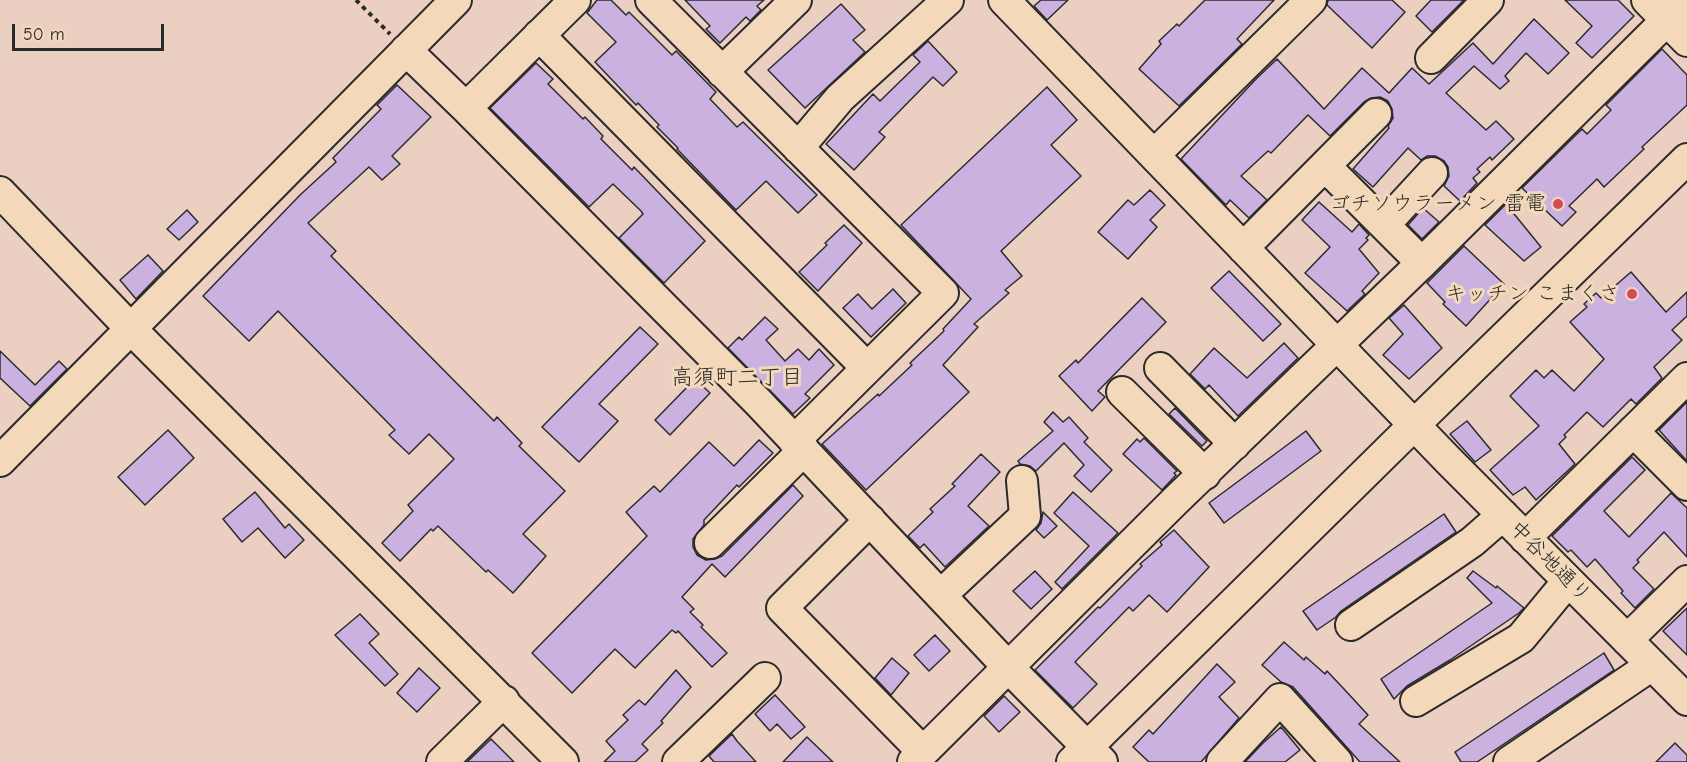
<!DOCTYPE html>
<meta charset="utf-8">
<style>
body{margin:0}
#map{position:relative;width:1687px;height:762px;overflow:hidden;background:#ebd0c2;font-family:"Comic Neue",sans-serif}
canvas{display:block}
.scale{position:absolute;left:12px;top:24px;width:152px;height:27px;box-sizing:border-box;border:3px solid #2b2b2b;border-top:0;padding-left:8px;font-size:18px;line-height:21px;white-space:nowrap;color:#2b2b2b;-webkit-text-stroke:4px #f3d8ba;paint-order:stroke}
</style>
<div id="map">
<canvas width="1687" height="762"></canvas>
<div class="scale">50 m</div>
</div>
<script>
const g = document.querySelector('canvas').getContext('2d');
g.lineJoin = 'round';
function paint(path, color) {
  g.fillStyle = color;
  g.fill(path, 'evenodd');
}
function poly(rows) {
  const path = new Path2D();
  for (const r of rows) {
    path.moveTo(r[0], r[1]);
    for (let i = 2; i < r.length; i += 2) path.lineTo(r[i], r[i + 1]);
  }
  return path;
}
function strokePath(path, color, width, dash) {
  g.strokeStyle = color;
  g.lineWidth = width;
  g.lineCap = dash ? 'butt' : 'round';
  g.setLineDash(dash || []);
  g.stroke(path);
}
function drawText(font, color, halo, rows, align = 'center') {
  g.font = font + ' "Comic Neue","Klee One",sans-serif';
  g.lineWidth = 6;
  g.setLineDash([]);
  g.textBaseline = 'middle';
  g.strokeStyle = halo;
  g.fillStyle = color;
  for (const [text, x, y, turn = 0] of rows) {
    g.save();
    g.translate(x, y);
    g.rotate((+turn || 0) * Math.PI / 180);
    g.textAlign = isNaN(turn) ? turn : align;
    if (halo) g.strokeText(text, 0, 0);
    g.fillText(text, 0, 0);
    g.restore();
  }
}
const building = poly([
 [597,0,611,0,626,15,629,12,672,55,676,51,716,92,710,99,737,127,743,122,817,195,798,213,766,181,736,210,677,149,678,148,657,127,659,125,638,103,636,105,595,62,616,42,587,13,597,0],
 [685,0,764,0,757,6,761,10,750,21,746,17,720,43,706,29,710,26,685,0],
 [1041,0,1068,0,1047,20,1034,6,1041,0],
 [1205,0,1274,0,1237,39,1242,44,1179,106,1139,69,1161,44,1159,41,1177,24,1179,26,1205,0],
 [1328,0,1392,0,1405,12,1372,48,1327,5,1328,0],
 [1431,0,1464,0,1432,32,1416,16,1431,0],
 [1565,0,1618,0,1634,16,1592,58,1576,43,1592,26,1565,0],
 [841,4,865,30,853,40,865,52,805,108,768,70,841,4],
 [1534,19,1569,53,1548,74,1526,53,1505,76,1509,81,1500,89,1474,66,1446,93,1486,130,1496,121,1514,139,1492,160,1490,157,1477,169,1480,172,1473,178,1477,183,1460,201,1444,186,1449,176,1448,167,1444,161,1435,156,1427,156,1421,160,1408,148,1373,187,1353,169,1389,128,1388,126,1393,118,1392,109,1388,101,1380,97,1371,98,1364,102,1330,136,1308,115,1271,153,1268,151,1241,176,1267,200,1249,218,1230,200,1226,205,1181,159,1256,79,1277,59,1324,109,1362,68,1389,93,1412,68,1429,84,1473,43,1493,64,1534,19],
 [928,41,957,72,943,86,933,77,879,132,885,137,854,170,826,144,873,94,880,101,920,62,913,55,928,41],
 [1662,49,1687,75,1687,105,1642,147,1644,149,1604,187,1597,179,1569,206,1576,212,1562,226,1522,188,1582,129,1587,134,1611,110,1606,105,1662,49],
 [536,63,553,79,548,84,583,119,585,117,603,136,601,139,632,170,634,167,705,241,664,283,619,238,643,214,641,211,613,184,589,207,490,108,536,63],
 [397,85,431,117,392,156,400,164,382,180,369,167,308,223,336,251,331,256,494,421,497,417,522,443,519,446,565,491,523,534,546,556,513,593,488,570,486,572,438,526,433,531,431,529,400,561,382,543,413,511,408,505,454,459,429,434,409,454,389,435,395,430,278,311,249,341,203,296,300,195,336,162,333,158,381,109,377,105,397,85],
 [1047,87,1077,120,1051,145,1081,176,1001,251,1022,276,1005,290,1009,293,974,324,978,327,943,365,969,392,866,490,822,444,878,394,879,396,912,365,910,363,944,331,943,329,971,299,901,225,1047,87],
 [1150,190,1165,205,1150,220,1157,227,1128,259,1098,232,1128,200,1134,205,1150,190],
 [1319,202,1352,232,1359,224,1369,235,1366,238,1368,240,1359,249,1379,273,1362,291,1365,294,1347,311,1305,273,1330,247,1302,220,1319,202],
 [1506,204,1541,247,1524,261,1485,225,1506,204],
 [1423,208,1439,222,1422,239,1408,225,1423,208],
 [187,210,198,222,179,240,167,229,187,210],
 [844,225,862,243,818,291,799,272,827,245,825,243,844,225],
 [1464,246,1504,284,1466,326,1443,304,1445,302,1427,283,1464,246],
 [148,255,163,271,136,299,120,280,148,255],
 [1229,271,1281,324,1263,341,1211,288,1229,271],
 [1631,272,1666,312,1687,292,1687,316,1672,330,1682,340,1654,367,1662,378,1636,404,1631,399,1603,427,1587,412,1564,435,1566,437,1559,444,1575,464,1536,500,1525,487,1513,495,1490,470,1539,426,1510,396,1536,370,1544,378,1552,370,1574,391,1604,359,1570,322,1587,307,1584,304,1596,293,1601,298,1631,272],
 [893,289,906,303,871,337,843,308,858,294,872,309,893,289],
 [1142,298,1166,322,1098,391,1105,397,1092,411,1059,376,1076,360,1078,363,1142,298],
 [1404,305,1442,348,1409,379,1383,355,1403,334,1389,318,1404,305],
 [765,317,778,329,766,340,785,361,798,349,809,360,819,349,834,365,805,394,810,398,793,414,728,348,739,337,742,340,765,317],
 [640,327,658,344,599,404,618,421,579,462,542,427,640,327],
 [1284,343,1298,358,1238,416,1209,385,1205,389,1190,374,1214,348,1247,378,1284,343],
 [0,351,35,385,59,361,67,369,30,406,0,378,0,351],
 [695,379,710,393,670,435,655,420,695,379],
 [1687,402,1687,461,1659,430,1687,402],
 [1175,408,1207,441,1202,446,1169,414,1175,408],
 [1053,412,1063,422,1069,417,1088,438,1084,442,1112,470,1091,492,1074,476,1084,465,1064,443,1036,471,1030,466,1020,464,1018,461,1053,431,1044,422,1053,412],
 [1467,421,1491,450,1475,462,1450,434,1467,421],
 [168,430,194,458,145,505,118,477,168,430],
 [1306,431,1321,451,1224,523,1209,503,1306,431],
 [1144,438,1177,471,1174,473,1176,475,1162,490,1123,454,1137,439,1140,442,1144,438],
 [759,440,773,453,739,487,737,485,704,520,704,525,693,539,693,547,697,555,706,560,715,559,722,556,793,485,803,496,725,577,712,564,682,597,694,609,690,612,703,625,701,627,727,653,712,667,678,631,676,633,672,630,635,668,615,649,572,693,532,653,647,536,626,512,654,486,660,492,709,442,734,466,759,440],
 [981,454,1000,472,968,506,989,526,945,567,924,544,920,548,908,536,933,512,930,509,955,486,952,484,981,454],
 [1632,457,1645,470,1604,511,1629,537,1671,493,1687,508,1687,557,1664,532,1637,560,1639,562,1633,568,1654,589,1635,608,1621,593,1623,591,1595,559,1587,567,1571,550,1568,552,1552,536,1632,457],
 [255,492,285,528,289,524,304,540,285,558,258,528,242,542,223,519,255,492],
 [1073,492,1118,533,1062,589,1055,582,1089,546,1054,513,1073,492],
 [1043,512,1057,526,1044,538,1036,530,1041,523,1043,512],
 [1444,514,1456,532,1341,611,1336,617,1317,630,1303,611,1444,514],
 [1174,530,1209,567,1167,612,1149,595,1133,611,1129,607,1075,662,1097,684,1073,708,1035,670,1098,607,1100,608,1142,566,1140,564,1162,545,1160,542,1174,530],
 [1035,571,1052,589,1031,609,1013,591,1035,571],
 [1473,571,1496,588,1497,586,1524,608,1519,613,1450,660,1407,686,1394,699,1381,679,1492,603,1467,578,1473,571],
 [1687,608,1687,655,1663,631,1687,608],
 [360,614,379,634,369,643,398,674,385,686,335,635,360,614],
 [935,635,950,651,929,671,914,655,935,635],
 [1284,642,1304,660,1306,657,1325,674,1327,671,1344,689,1368,715,1359,724,1400,762,1360,762,1293,687,1281,682,1262,665,1284,642],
 [1604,653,1614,670,1477,762,1461,762,1455,752,1604,653],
 [892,658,909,673,891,695,875,678,892,658],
 [1217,664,1235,682,1219,697,1239,718,1201,762,1149,762,1133,747,1149,730,1153,734,1217,664],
 [419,668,440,688,417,712,397,693,419,668],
 [676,670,691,687,661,721,663,723,642,744,648,750,635,762,604,762,615,751,606,741,628,720,623,715,639,700,645,705,676,670],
 [775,695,805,727,791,739,777,724,770,731,755,714,775,695],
 [1004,696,1020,712,999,732,984,716,1004,696],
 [1281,727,1300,750,1285,762,1245,762,1263,743,1281,727],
 [732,734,737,741,756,762,714,762,709,756,732,734],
 [807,737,833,762,783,762,807,737],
 [491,739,514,762,467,762,491,739],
 [1675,743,1687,755,1687,762,1656,762,1675,743]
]);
const path = poly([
 [356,0,390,34]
]);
const minor = poly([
 [651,0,943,293,794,441],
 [1004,0,1449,461,1687,700],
 [1647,0,1687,41],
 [539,35,867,368],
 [406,50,466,108,759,403,1008,667,1102,762],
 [1431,58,1488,0],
 [722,72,796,0],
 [466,108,575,0],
 [798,148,840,98,948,0],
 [1154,155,1311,0],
 [1325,166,1422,263],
 [0,192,131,329,563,762],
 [1384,225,1432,173],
 [1243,248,1376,114],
 [1160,368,1235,444],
 [1122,392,1205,474],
 [1633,431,1687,485],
 [0,461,456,0],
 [870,520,782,608,923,752],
 [1525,538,1687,378],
 [710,543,804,450],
 [941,595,1025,516,1022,481],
 [1351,625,1472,542,1503,515],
 [1627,640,1687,581],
 [1416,701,1521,638,1568,581],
 [442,762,504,701],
 [678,762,765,678],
 [913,762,1175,501,1422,263,1687,0],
 [1072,762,1414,425,1687,159],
 [1222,762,1280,699,1337,762],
 [1509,762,1652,665]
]);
const markers = [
 [1558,204,6,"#d1495b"],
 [1632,294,6,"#d1495b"]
];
const poiNames = [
 ["ゴチソウラーメン 雷電",1546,204],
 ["キッチン こまくさ",1620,294]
];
const streetNames = [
 ["中谷地通り",1550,562,45]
];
const neighbourhoodNames = [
 ["高須町二丁目",737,378]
];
paint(building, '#cab1e0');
strokePath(building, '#2b2b2b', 1.5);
strokePath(minor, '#2b2b2b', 34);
strokePath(path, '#2b2b2b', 4, [4.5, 4.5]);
strokePath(minor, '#f3d8ba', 30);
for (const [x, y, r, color] of markers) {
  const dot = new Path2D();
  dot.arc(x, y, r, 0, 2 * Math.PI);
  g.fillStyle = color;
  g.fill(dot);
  strokePath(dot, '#f3d8ba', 2);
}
drawText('21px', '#2b2b2b', '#f3d8ba', poiNames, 'right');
drawText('21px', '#2b2b2b', '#f3d8ba', streetNames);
drawText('22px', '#2b2b2b', '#f3d8ba', neighbourhoodNames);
</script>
